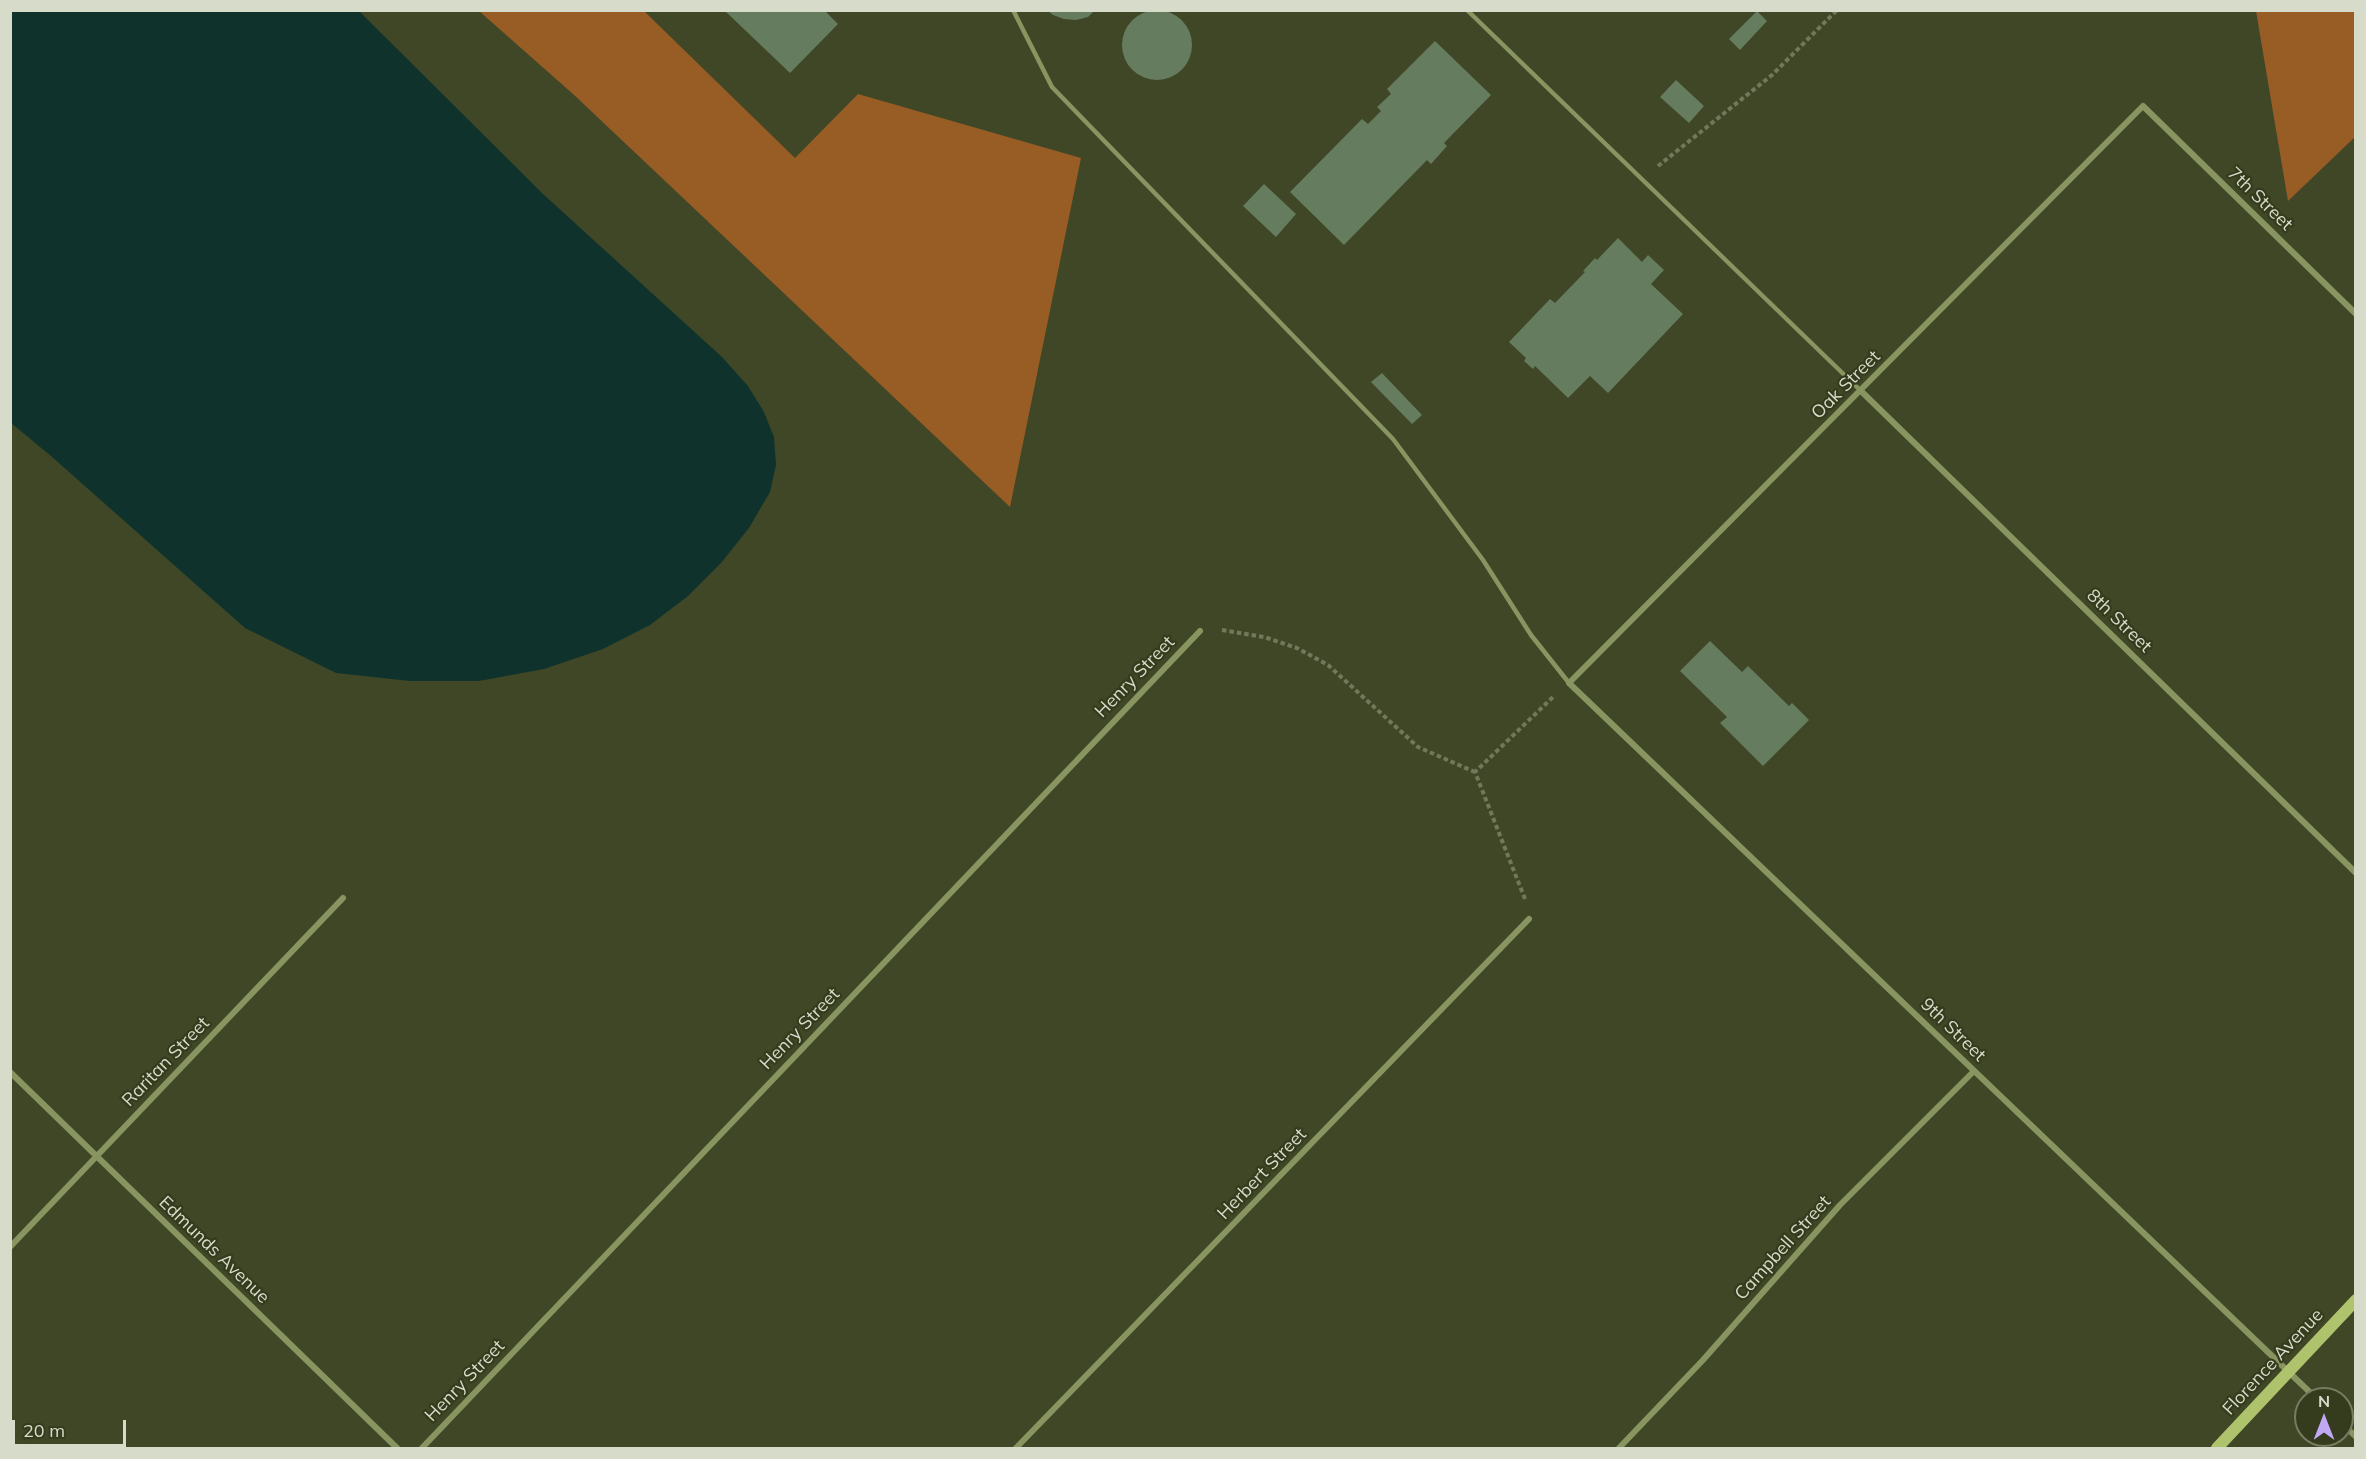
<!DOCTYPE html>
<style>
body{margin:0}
#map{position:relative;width:2366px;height:1459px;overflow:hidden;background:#3f4727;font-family:Mulish,sans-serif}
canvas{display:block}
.frame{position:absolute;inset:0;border:12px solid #d7dcca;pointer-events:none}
.north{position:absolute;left:2294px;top:1387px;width:60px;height:60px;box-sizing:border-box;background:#353c1d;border:2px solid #767c62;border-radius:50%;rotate:0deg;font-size:16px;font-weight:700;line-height:24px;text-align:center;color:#d7dcca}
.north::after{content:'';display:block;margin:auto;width:21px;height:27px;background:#c1a8f3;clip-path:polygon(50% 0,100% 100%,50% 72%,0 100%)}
.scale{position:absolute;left:12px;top:1420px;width:114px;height:27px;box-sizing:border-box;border:3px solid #d7dcca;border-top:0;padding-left:8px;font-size:18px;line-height:21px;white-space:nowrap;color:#d7dcca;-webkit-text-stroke:4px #353c1d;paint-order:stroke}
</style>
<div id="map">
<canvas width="2366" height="1459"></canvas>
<div class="frame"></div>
<div class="north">N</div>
<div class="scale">20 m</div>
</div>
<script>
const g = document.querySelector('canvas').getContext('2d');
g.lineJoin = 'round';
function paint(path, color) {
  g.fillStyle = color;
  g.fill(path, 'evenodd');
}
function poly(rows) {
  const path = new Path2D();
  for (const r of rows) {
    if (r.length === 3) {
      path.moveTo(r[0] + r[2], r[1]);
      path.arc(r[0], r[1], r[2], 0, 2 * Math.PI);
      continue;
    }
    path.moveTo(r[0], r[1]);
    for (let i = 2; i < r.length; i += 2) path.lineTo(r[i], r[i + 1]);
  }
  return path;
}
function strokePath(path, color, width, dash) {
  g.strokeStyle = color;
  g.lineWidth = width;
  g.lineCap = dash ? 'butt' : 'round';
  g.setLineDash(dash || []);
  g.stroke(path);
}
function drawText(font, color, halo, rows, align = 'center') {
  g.font = font + ' Mulish,sans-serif';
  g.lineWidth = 4.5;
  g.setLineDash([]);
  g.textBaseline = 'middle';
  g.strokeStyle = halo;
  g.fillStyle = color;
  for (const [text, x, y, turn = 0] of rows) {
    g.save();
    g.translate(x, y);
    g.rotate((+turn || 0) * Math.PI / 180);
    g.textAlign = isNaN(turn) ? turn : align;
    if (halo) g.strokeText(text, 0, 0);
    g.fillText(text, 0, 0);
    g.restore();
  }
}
const green = poly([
 [479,11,644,11,795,158,858,94,1081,158,1010,507,573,94],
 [2256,11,2355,11,2355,137,2288,201]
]);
const water = poly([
 [10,11,359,11,543,194,722,357,748,386,764,412,774,437,776,465,770,492,749,528,721,563,688,596,650,625,603,649,544,669,479,681,410,681,336,673,245,628,51,456,11,423]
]);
const building = poly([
 [1157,45,35],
 [724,10,824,10,838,24,790,73],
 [1047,10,1095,10,1088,17,1076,20,1064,19,1053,15],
 [1757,11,1767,21,1740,50,1729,39],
 [1435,41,1491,95,1444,143,1447,146,1431,164,1427,160,1344,245,1290,192,1362,119,1368,124,1381,111,1377,107,1391,94,1387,89],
 [1676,80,1704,106,1689,123,1660,97],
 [1264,184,1296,214,1276,237,1243,206],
 [1618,238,1642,262,1648,255,1664,270,1651,284,1683,314,1608,393,1590,376,1568,398,1535,366,1533,369,1524,361,1526,358,1509,342,1550,299,1555,303,1585,272,1583,271,1595,258,1597,260],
 [1382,373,1422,415,1412,424,1371,382],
 [1710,641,1742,672,1748,666,1789,706,1792,703,1809,720,1763,766,1720,723,1727,717,1680,671]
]);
const path = poly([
 [1658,166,1772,75,1837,10],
 [1222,630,1264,637,1297,648,1328,665,1418,747,1475,772],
 [1525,899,1475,772,1553,697]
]);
const lane = poly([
 [1013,10,1052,87,1393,439,1483,560,1531,635,1569,683],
 [1467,10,1861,391]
]);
const street = poly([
 [1861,391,2356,873],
 [10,1072,397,1448],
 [10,1247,343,898],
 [2317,1399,1569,683,2143,106,2356,314],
 [2342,1423,2356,1437],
 [422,1448,1200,631],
 [1016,1448,1529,919],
 [1619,1448,1703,1360,1840,1205,1974,1071]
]);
const secondary = poly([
 [2217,1448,2356,1300]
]);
const streetNames = [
 ["7th Street",2260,199,44],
 ["Oak Street",1846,385,-45],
 ["8th Street",2119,621,44],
 ["Henry Street",1135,677,-46],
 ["Henry Street",800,1029,-46],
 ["9th Street",1953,1030,44],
 ["Raritan Street",166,1062,-46],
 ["Herbert Street",1262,1174,-46],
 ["Campbell Street",1783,1248,-48],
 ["Edmunds Avenue",214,1250,44],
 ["Florence Avenue",2273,1362,-47],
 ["Henry Street",465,1381,-46]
];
paint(green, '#985c25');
paint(water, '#0f332c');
paint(building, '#657c5f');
strokePath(path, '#71785c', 4, [4.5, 3]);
strokePath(lane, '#889561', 4.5);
strokePath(street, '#889561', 6);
strokePath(secondary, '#afc36d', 12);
drawText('18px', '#d7dcca', '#353c1d', streetNames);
</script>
